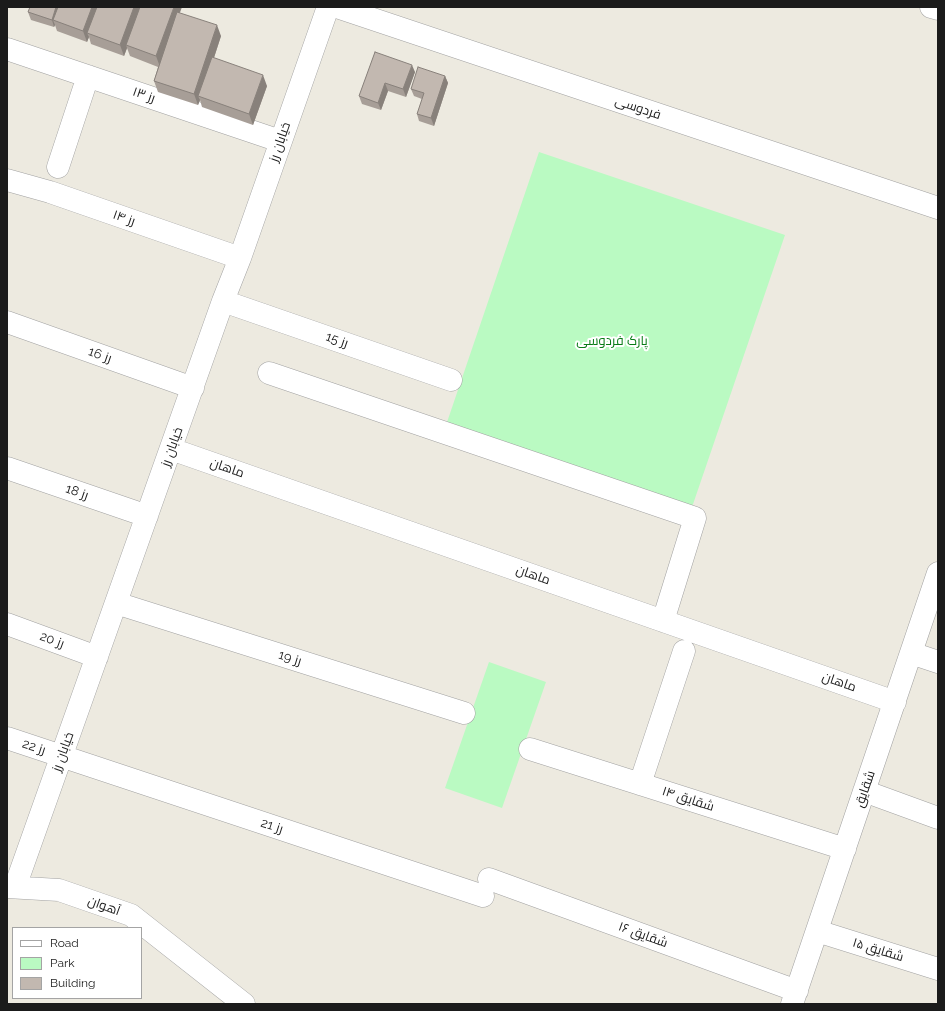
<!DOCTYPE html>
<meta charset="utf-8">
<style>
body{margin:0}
#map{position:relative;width:945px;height:1011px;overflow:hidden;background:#edeae0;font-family:Raleway,sans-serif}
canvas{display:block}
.frame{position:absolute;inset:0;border:8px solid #1b1b1b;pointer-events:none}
.legend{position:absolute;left:12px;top:927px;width:130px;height:72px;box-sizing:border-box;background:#fff;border:1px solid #a4a4a4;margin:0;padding:5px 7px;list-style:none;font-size:12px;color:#1b1b1b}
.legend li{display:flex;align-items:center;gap:8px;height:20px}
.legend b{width:20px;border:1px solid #a4a4a4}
</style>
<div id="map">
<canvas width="945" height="1011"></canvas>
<div class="frame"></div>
<ul class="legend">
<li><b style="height:5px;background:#fff"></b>Road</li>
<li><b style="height:11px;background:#bafac2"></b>Park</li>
<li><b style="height:11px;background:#c2b8b0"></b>Building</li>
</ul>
</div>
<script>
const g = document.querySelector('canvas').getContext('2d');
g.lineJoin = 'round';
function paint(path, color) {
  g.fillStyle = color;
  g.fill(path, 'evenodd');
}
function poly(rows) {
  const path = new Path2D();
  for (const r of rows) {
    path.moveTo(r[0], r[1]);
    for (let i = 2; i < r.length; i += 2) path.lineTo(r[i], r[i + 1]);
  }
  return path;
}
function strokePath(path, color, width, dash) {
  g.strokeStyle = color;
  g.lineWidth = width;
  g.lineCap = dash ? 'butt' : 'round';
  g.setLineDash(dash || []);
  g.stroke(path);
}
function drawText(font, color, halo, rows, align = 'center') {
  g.font = font + ' Raleway,Cairo,sans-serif';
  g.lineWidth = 4;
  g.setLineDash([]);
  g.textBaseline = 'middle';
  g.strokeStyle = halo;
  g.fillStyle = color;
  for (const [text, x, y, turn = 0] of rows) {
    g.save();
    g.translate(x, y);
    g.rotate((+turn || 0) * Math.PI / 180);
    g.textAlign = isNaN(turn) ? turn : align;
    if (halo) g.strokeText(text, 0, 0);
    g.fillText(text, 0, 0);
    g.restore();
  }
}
const park = poly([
 [539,152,785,235,690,513,444,431],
 [489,662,546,682,502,808,445,788]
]);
const minor = poly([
 [931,7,938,9],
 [7,49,280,141],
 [58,167,88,76],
 [7,180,50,192,240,258],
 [223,301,451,380],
 [7,322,193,388],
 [269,373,695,518,663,621],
 [171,449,895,702],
 [7,468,147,516],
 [116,603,464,713],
 [7,624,97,657],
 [911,653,938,662],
 [7,738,483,896],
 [530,749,845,849],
 [640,784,684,651],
 [864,791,938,818],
 [489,879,797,991],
 [7,887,59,890,131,915,244,1004],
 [15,887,223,301,240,258,328,7],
 [817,931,938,969],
 [792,1004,938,573]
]);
const tertiary = poly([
 [337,7,938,208]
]);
const wall = poly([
 [30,7,139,7,139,8,179,13,221,36,214,58,267,86,253,125,202,107,200,100,198,105,158,92,154,81,158,67,130,56,127,48,124,56,91,44,89,37,87,42,57,31,55,25,54,27,31,20,28,12],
 [375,52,415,72,406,97,388,91,381,110,362,104,359,96],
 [445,76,448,83,434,126,419,121,417,114,422,99,414,96,411,89]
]);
const shadedWall = poly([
 [56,7,61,7,53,20,55,25,54,27,52,20],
 [92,7,100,7,87,33,89,37,87,42,83,31],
 [134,7,139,7,140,11,126,45,127,48,124,56,120,45],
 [174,7,182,7,160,67,156,56],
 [217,25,221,36,201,97,198,96,200,100,198,105,194,94],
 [412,65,415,72,406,97,403,89],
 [263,75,267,86,253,125,249,114],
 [445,76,448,83,434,126,431,118],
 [385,83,388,91,381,110,378,103]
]);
const building = poly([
 [30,7,56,7,52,20,28,12,30,7],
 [58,7,92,7,83,31,53,20,58,7],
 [97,7,134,7,120,45,87,33,97,7],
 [140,7,174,7,156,56,126,45,140,7],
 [177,12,217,25,194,94,154,81,177,12],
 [375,52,412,65,403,89,385,83,378,103,359,96,375,52],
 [212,57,263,75,249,114,198,96,212,57],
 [418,67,445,76,431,118,417,114,424,93,411,89,418,67]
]);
const streetNames = [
 ["رز ۱۳",144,95,19],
 ["فردوسی",638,108,19],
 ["خیابان رز",280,142,-71],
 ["رز ۱۴",124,218,19],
 ["رز 15",337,340,19],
 ["رز 16",100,355,19],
 ["خیابان رز",172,447,-70],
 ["ماهان",227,468,19],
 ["رز 18",77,492,19],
 ["ماهان",533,575,19],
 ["رز 20",52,640,20],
 ["رز 19",290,658,17],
 ["ماهان",839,682,19],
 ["رز 22",34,747,18],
 ["خیابان رز",63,752,-70],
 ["شقایق",865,789,-71],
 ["شقایق ۱۴",688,799,18],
 ["رز 21",272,826,18],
 ["آهوان",104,906,20],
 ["شقایق ۱۶",643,935,20],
 ["شقایق ۱۵",878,950,17]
];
const parkNames = [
 ["پارک فردوسی",612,341]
];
paint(park, '#bafac2');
strokePath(minor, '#a2a2a2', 23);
strokePath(tertiary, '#a2a2a2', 23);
strokePath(minor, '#fff', 22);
strokePath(tertiary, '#fff', 22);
paint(wall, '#a79e97');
paint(shadedWall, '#88817b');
paint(building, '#c2b8b0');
strokePath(building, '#88817b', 1);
drawText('13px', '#1b1b1b', '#fff', streetNames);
drawText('13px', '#087b16', '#fff', parkNames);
</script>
